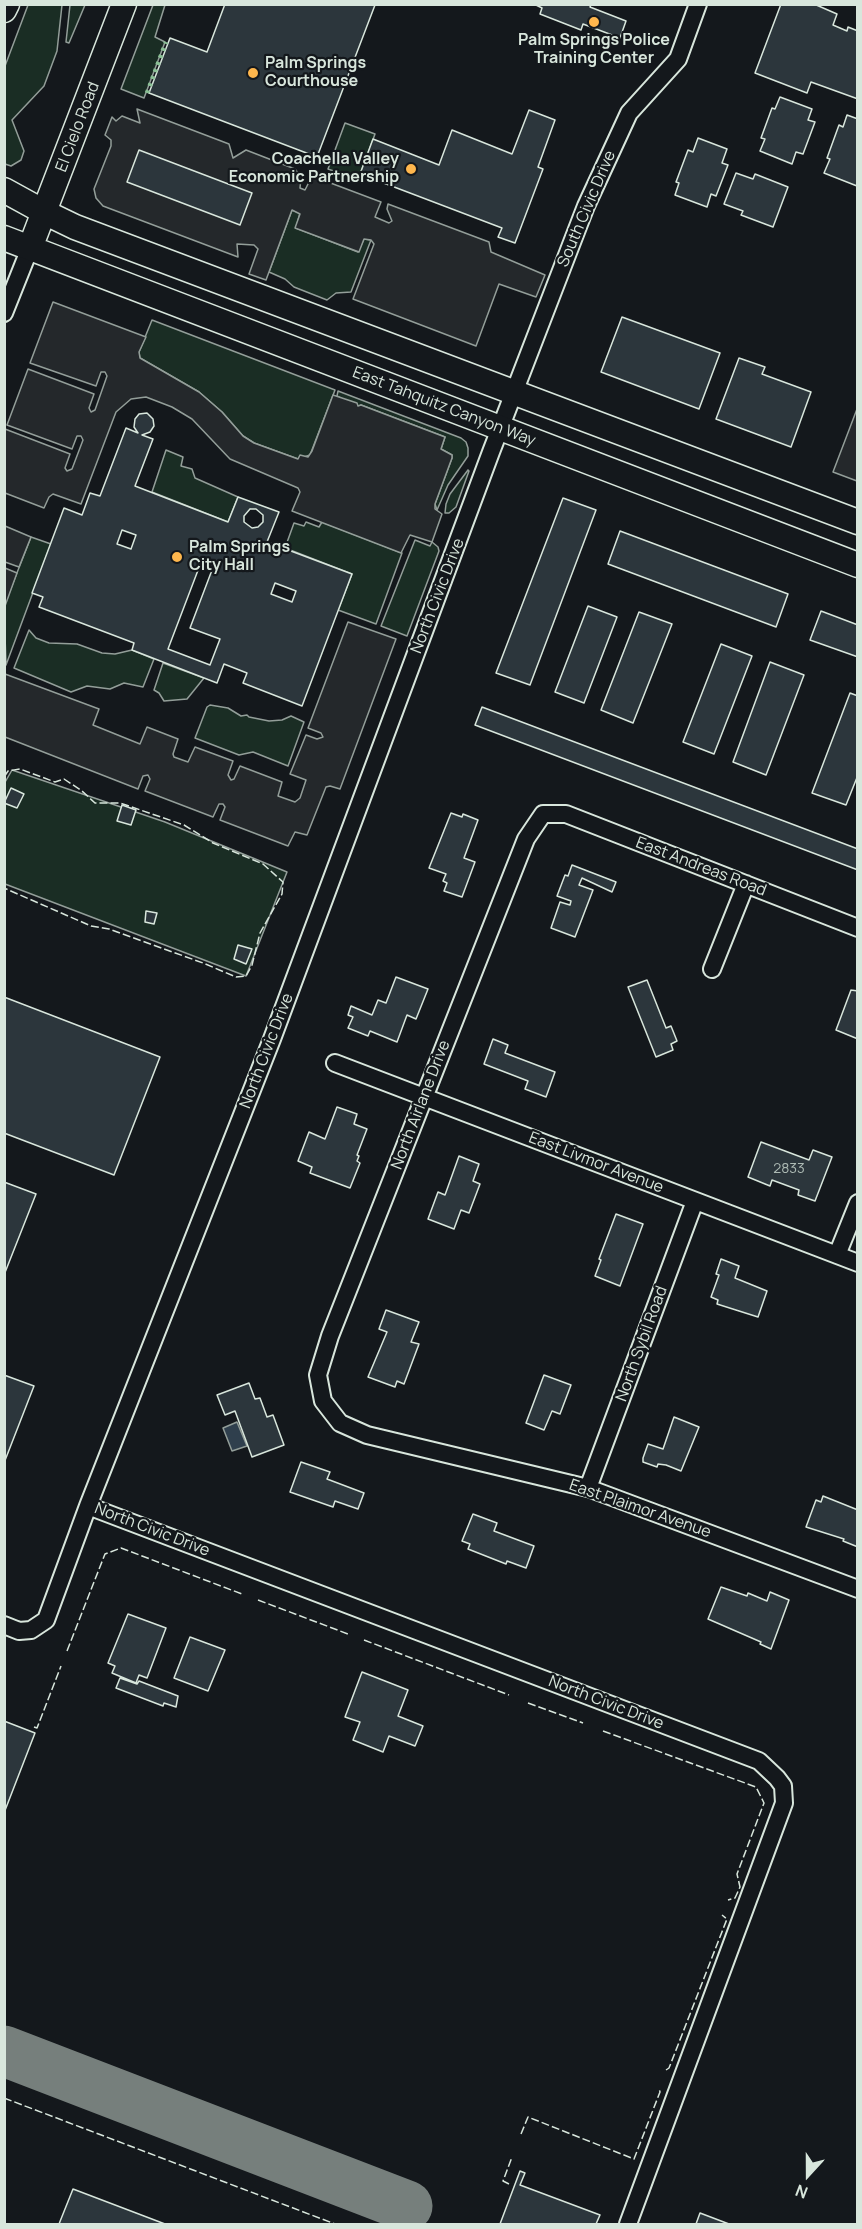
<!DOCTYPE html>
<style>
body{margin:0}
#map{position:relative;width:862px;height:2229px;overflow:hidden;background:#14181c;font-family:Manrope,sans-serif}
canvas{display:block}
.frame{position:absolute;inset:0;border:6px solid #d8e6dc;pointer-events:none}
.north{position:absolute;left:778px;top:2145px;width:60px;height:60px;-webkit-text-stroke:4px #14181c;paint-order:stroke;rotate:201deg;font-size:16px;font-weight:700;line-height:24px;text-align:center;color:#d8e6dc}
.north::after{content:'';display:block;margin:auto;width:21px;height:27px;background:#d8e6dc;clip-path:polygon(50% 0,100% 100%,50% 72%,0 100%)}
</style>
<div id="map">
<canvas width="862" height="2229"></canvas>
<div class="frame"></div>
<div class="north">N</div>
</div>
<script>
const g = document.querySelector('canvas').getContext('2d');
g.lineJoin = 'round';
function paint(path, color) {
  g.fillStyle = color;
  g.fill(path, 'evenodd');
}
function poly(rows) {
  const path = new Path2D();
  for (const r of rows) {
    path.moveTo(r[0], r[1]);
    for (let i = 2; i < r.length; i += 2) path.lineTo(r[i], r[i + 1]);
  }
  return path;
}
function strokePath(path, color, width, dash) {
  g.strokeStyle = color;
  g.lineWidth = width;
  g.lineCap = dash ? 'butt' : 'round';
  g.setLineDash(dash || []);
  g.stroke(path);
}
function drawText(font, color, halo, rows, align = 'center') {
  g.font = font + ' Manrope,sans-serif';
  g.lineWidth = 4.5;
  g.setLineDash([]);
  g.textBaseline = 'middle';
  g.strokeStyle = halo;
  g.fillStyle = color;
  for (const [text, x, y, turn = 0] of rows) {
    g.save();
    g.translate(x, y);
    g.rotate((+turn || 0) * Math.PI / 180);
    g.textAlign = isNaN(turn) ? turn : align;
    if (halo) g.strokeText(text, 0, 0);
    g.fillText(text, 0, 0);
    g.restore();
  }
}
const green = poly([
 [28,5,62,5,57,51,44,86,12,120,24,151,21,160,11,166,5,164,5,66,28,5],
 [70,5,85,5,69,43,66,42,70,5],
 [153,5,165,5,155,37,165,42,144,98,121,89,153,5],
 [345,123,375,134,358,180,328,169,345,123],
 [292,210,300,213,296,228,358,252,364,239,371,240,351,292,336,293,327,300,294,287,285,279,269,272,292,210],
 [152,320,335,390,310,455,298,459,254,443,243,436,222,412,199,392,140,358,139,352,152,320],
 [338,391,461,438,466,442,468,448,468,456,448,485,437,510,435,504,452,458,452,455,441,449,445,437,361,405,357,407,337,396,338,391],
 [166,450,183,457,181,466,192,469,195,478,238,497,228,522,152,492,166,450],
 [468,470,469,471,456,507,449,513,445,513,446,504,450,494,468,470],
 [306,522,319,527,322,522,402,553,376,624,338,610,352,574,285,548,294,523,304,526,306,522],
 [31,537,51,544,6,665,4,606,31,537],
 [415,540,430,546,432,542,438,547,439,551,407,636,381,626,415,540],
 [29,630,36,638,49,643,77,644,102,653,115,654,132,650,154,659,143,687,124,683,110,689,87,686,71,692,14,668,29,630],
 [163,663,204,678,187,699,164,701,159,693,154,690,163,663],
 [210,705,228,708,241,716,247,715,249,717,269,721,282,720,291,716,304,722,288,766,253,752,239,755,195,738,207,707,210,705],
 [12,770,165,822,287,872,246,976,5,884,4,784,12,770]
]);
const parking = poly([
 [137,109,229,144,233,158,246,150,295,169,301,177,300,188,305,190,312,176,381,202,375,217,389,223,392,221,387,209,388,204,489,242,491,252,545,275,536,297,499,284,476,346,353,299,374,244,371,240,364,239,359,252,295,228,300,214,292,210,266,280,249,274,258,249,254,245,237,244,238,257,103,206,96,198,94,189,111,146,111,140,105,135,112,117,116,121,122,116,140,123,137,109],
 [53,302,146,337,139,352,140,358,199,392,222,412,243,436,254,443,298,459,300,455,308,457,312,451,333,395,357,403,358,406,361,405,445,437,441,449,452,455,452,458,435,504,435,509,442,514,432,542,410,535,401,553,292,511,300,492,298,488,230,459,192,419,172,407,146,397,131,399,116,412,81,504,53,494,49,497,44,508,5,493,5,429,70,454,65,468,67,471,72,469,83,440,81,436,77,436,72,449,7,425,28,369,94,394,89,408,91,412,95,410,107,376,105,372,101,372,96,386,30,363,53,302],
 [857,409,857,481,833,472,857,409],
 [5,526,31,537,19,567,5,562,5,526],
 [5,568,17,573,5,606,5,568],
 [348,622,396,639,340,789,330,786,326,787,307,835,295,832,288,846,220,820,225,807,223,804,219,804,213,817,145,791,150,779,148,775,143,776,138,789,5,737,5,674,99,709,93,725,140,744,147,727,178,739,173,754,174,757,188,762,195,747,233,761,228,775,231,780,234,779,240,766,282,782,278,796,295,802,300,798,306,780,290,774,306,735,317,739,323,737,321,733,308,728,348,622]
]);
const water = poly([
 [237,1422,247,1446,232,1451,223,1428,237,1422]
]);
const taxiway = poly([
 [4,2051,407,2206]
]);
const building = poly([
 [225,4,375,5,317,157,149,93,170,38,207,52,225,4],
 [534,4,591,4,590,7,626,21,620,38,583,24,581,30,540,14,542,8,534,4],
 [781,4,814,4,837,14,833,25,847,31,848,27,858,31,858,99,811,82,807,93,755,73,781,4],
 [780,97,812,109,808,120,815,122,803,154,796,152,792,164,760,151,765,139,761,138,772,108,775,109,780,97],
 [529,110,555,120,538,167,543,169,515,243,498,237,502,228,360,174,373,139,439,165,452,130,512,154,529,110],
 [847,115,858,119,857,186,824,173,830,159,827,158,839,125,843,127,847,115],
 [698,138,727,149,722,163,728,165,716,196,711,194,707,207,675,195,679,183,676,182,688,150,693,152,698,138],
 [139,150,252,193,240,225,127,182,139,150],
 [736,173,753,179,755,174,788,187,773,227,741,215,743,211,724,204,736,173],
 [622,317,720,353,699,409,601,372,622,317],
 [739,358,765,367,762,374,811,392,791,447,716,419,739,358],
 [147,413,153,419,154,426,150,432,142,435,153,439,135,486,228,522,238,497,279,512,267,542,352,574,302,706,243,683,247,673,224,664,217,683,132,650,134,643,39,607,43,597,32,593,64,508,82,515,90,493,100,496,126,428,138,433,134,427,135,419,139,414,147,413],
 [250,509,256,509,263,515,263,522,258,527,252,528,244,522,244,516,250,509],
 [122,530,136,535,131,549,117,544,122,530],
 [200,565,212,570,190,628,220,639,210,665,168,649,200,565],
 [275,583,296,591,292,602,271,594,275,583],
 [563,498,596,510,530,685,496,673,563,498],
 [620,531,788,594,776,627,608,564,620,531],
 [588,606,617,617,584,703,555,692,588,606],
 [821,611,858,625,858,657,810,640,821,611],
 [639,612,672,624,633,723,601,710,639,612],
 [721,644,752,656,714,754,683,742,721,644],
 [770,662,804,675,766,775,733,762,770,662],
 [850,693,858,696,858,775,846,805,812,793,850,693],
 [482,707,858,849,858,870,475,725,482,707],
 [11,788,24,794,17,808,4,803,11,788],
 [122,805,136,810,131,825,117,821,122,805],
 [451,813,462,817,463,814,478,820,464,858,475,862,462,897,444,891,447,883,443,881,446,874,429,868,451,813],
 [572,865,616,882,612,892,582,878,579,885,593,890,575,937,551,928,560,902,570,905,571,901,557,896,565,875,568,876,572,865],
 [146,911,157,913,154,924,145,922,146,911],
 [238,945,252,949,246,964,234,959,238,945],
 [396,977,428,989,416,1019,407,1015,397,1042,370,1031,368,1036,348,1028,353,1017,348,1015,351,1006,372,1015,378,1000,386,1003,396,977],
 [647,980,666,1028,671,1026,677,1041,671,1044,673,1050,656,1057,628,987,647,980],
 [851,990,858,991,858,1039,836,1030,851,990],
 [4,997,160,1057,114,1175,4,1133,4,997],
 [493,1039,508,1045,505,1053,555,1072,546,1097,525,1089,528,1081,484,1064,493,1039],
 [337,1107,357,1114,354,1124,367,1129,357,1155,359,1156,357,1161,360,1163,350,1188,310,1173,312,1167,298,1161,309,1132,325,1139,337,1107],
 [761,1142,809,1160,813,1150,832,1157,815,1201,798,1195,799,1190,772,1180,770,1186,748,1177,761,1142],
 [459,1156,479,1164,473,1181,480,1184,469,1213,461,1210,454,1229,428,1219,438,1192,445,1195,459,1156],
 [4,1182,36,1194,4,1275,4,1182],
 [616,1214,643,1224,620,1286,595,1276,601,1260,599,1259,616,1214],
 [721,1259,739,1266,735,1278,767,1291,758,1317,717,1304,718,1300,711,1297,719,1275,716,1274,721,1259],
 [386,1310,419,1322,411,1342,419,1344,404,1384,397,1381,395,1387,368,1377,387,1332,379,1329,386,1310],
 [4,1375,34,1386,4,1463,4,1375],
 [544,1375,571,1385,560,1414,552,1411,544,1430,526,1423,544,1375],
 [249,1383,255,1399,260,1398,267,1417,273,1415,284,1445,252,1457,235,1411,225,1415,217,1395,249,1383],
 [674,1417,699,1427,681,1471,666,1465,658,1464,657,1467,643,1462,643,1458,648,1444,663,1449,674,1417],
 [301,1462,330,1472,327,1479,364,1493,358,1509,335,1501,333,1507,290,1492,301,1462],
 [823,1496,858,1510,858,1547,843,1541,844,1539,806,1527,816,1500,821,1502,823,1496],
 [473,1514,497,1523,494,1531,534,1546,526,1568,507,1561,506,1564,468,1549,470,1544,462,1541,473,1514],
 [721,1587,747,1596,748,1593,767,1601,770,1592,789,1600,771,1649,760,1644,761,1642,708,1619,721,1587],
 [128,1614,166,1628,147,1678,139,1675,136,1683,112,1673,115,1666,108,1663,128,1614],
 [190,1637,225,1650,208,1691,174,1678,190,1637],
 [362,1672,408,1690,398,1716,423,1726,415,1746,389,1736,383,1752,353,1740,360,1722,345,1717,362,1672],
 [120,1678,137,1684,139,1681,178,1696,176,1707,164,1703,163,1706,116,1688,120,1678],
 [4,1721,35,1733,4,1813,4,1721],
 [520,2171,525,2173,520,2185,600,2215,596,2224,500,2224,520,2171],
 [73,2189,165,2224,59,2224,73,2189],
 [700,2213,729,2224,696,2224,700,2213]
]);
const street = poly([
 [4,313,30,248],
 [858,928,566,814,543,814,526,839,330,1336,318,1375,323,1401,340,1423,367,1435,588,1488,858,1589],
 [712,969,746,884],
 [335,1063,858,1263],
 [837,1255,858,1203],
 [588,1488,695,1201],
 [88,1506,759,1761,777,1778,783,1786,784,1803,628,2224],
 [4,1625,19,1631,31,1630,46,1620,88,1506,272,1039,491,452,586,206,629,113,678,59,698,4]
]);
const secondary = poly([
 [4,10,7,4],
 [4,190,44,212,75,227,858,522],
 [4,238,858,565],
 [30,248,124,4]
]);
const hedge = poly([
 [147,93,166,42]
]);
const fence = poly([
 [4,777,8,771,20,769,55,782,64,779,82,791,95,803,120,803,184,825,213,843,263,864,283,882,282,894,260,933,252,965,246,976,236,977,203,963,109,929,91,926,4,888],
 [258,1600,348,1634],
 [364,1640,509,1695],
 [67,1651,105,1554,121,1548,242,1594],
 [528,1703,583,1723],
 [34,1727,37,1728,61,1666],
 [603,1731,756,1787,764,1803,737,1874,740,1887,735,1898,728,1900],
 [666,2070,669,2068,727,1919,722,1915],
 [4,2098,335,2224],
 [521,2134,528,2117,634,2159,660,2092,659,2088],
 [509,2184,503,2181,512,2157]
]);
const markers = [
 [594,22,6,"#ffb74d"],
 [253,73,6,"#ffb74d"],
 [411,169,6,"#ffb74d"],
 [177,557,6,"#ffb74d"]
];
const numberNames = [
 ["2833",789,1169]
];
const poiNames = [
 ["Palm Springs Police",594,41,"center"],
 ["Training Center",594,59,"center"],
 ["Palm Springs",265,64],
 ["Courthouse",265,82],
 ["Coachella Valley",399,160,"right"],
 ["Economic Partnership",399,178,"right"],
 ["Palm Springs",189,548],
 ["City Hall",189,566]
];
const streetNames = [
 ["El Cielo Road",78,127,-69],
 ["South Civic Drive",587,209,-67],
 ["East Tahquitz Canyon Way",444,407,21],
 ["North Civic Drive",438,596,-69],
 ["East Andreas Road",701,867,21],
 ["North Civic Drive",267,1051,-69],
 ["North Airlane Drive",421,1105,-69],
 ["East Livmor Avenue",596,1163,21],
 ["North Sybil Road",642,1344,-70],
 ["East Plaimor Avenue",640,1509,19],
 ["North Civic Drive",152,1530,21],
 ["North Civic Drive",606,1703,21]
];
paint(green, '#1a2d24');
strokePath(green, '#939e99', 1.5);
paint(parking, '#24282b');
strokePath(parking, '#939e99', 1.5);
paint(water, '#2f3f4d');
strokePath(water, '#939e99', 1.5);
strokePath(taxiway, '#767f7c', 51);
paint(building, '#2c363c');
strokePath(building, '#d8e6dc', 1.5);
strokePath(street, '#d8e6dc', 20);
strokePath(secondary, '#d8e6dc', 27);
strokePath(street, '#14181c', 16);
strokePath(secondary, '#14181c', 24);
strokePath(hedge, '#8ac095', 4.5, [3, 4.5]);
strokePath(fence, '#d8e6dc', 1.5, [8, 3]);
for (const [x, y, r, color] of markers) {
  const dot = new Path2D();
  dot.arc(x, y, r, 0, 2 * Math.PI);
  g.fillStyle = color;
  g.fill(dot);
  strokePath(dot, '#14181c', 2);
}
drawText('14px', '#adbab4', null, numberNames);
drawText('bold 16px', '#d8e6dc', '#14181c', poiNames, 'left');
drawText('16px', '#d8e6dc', '#14181c', streetNames);
</script>
